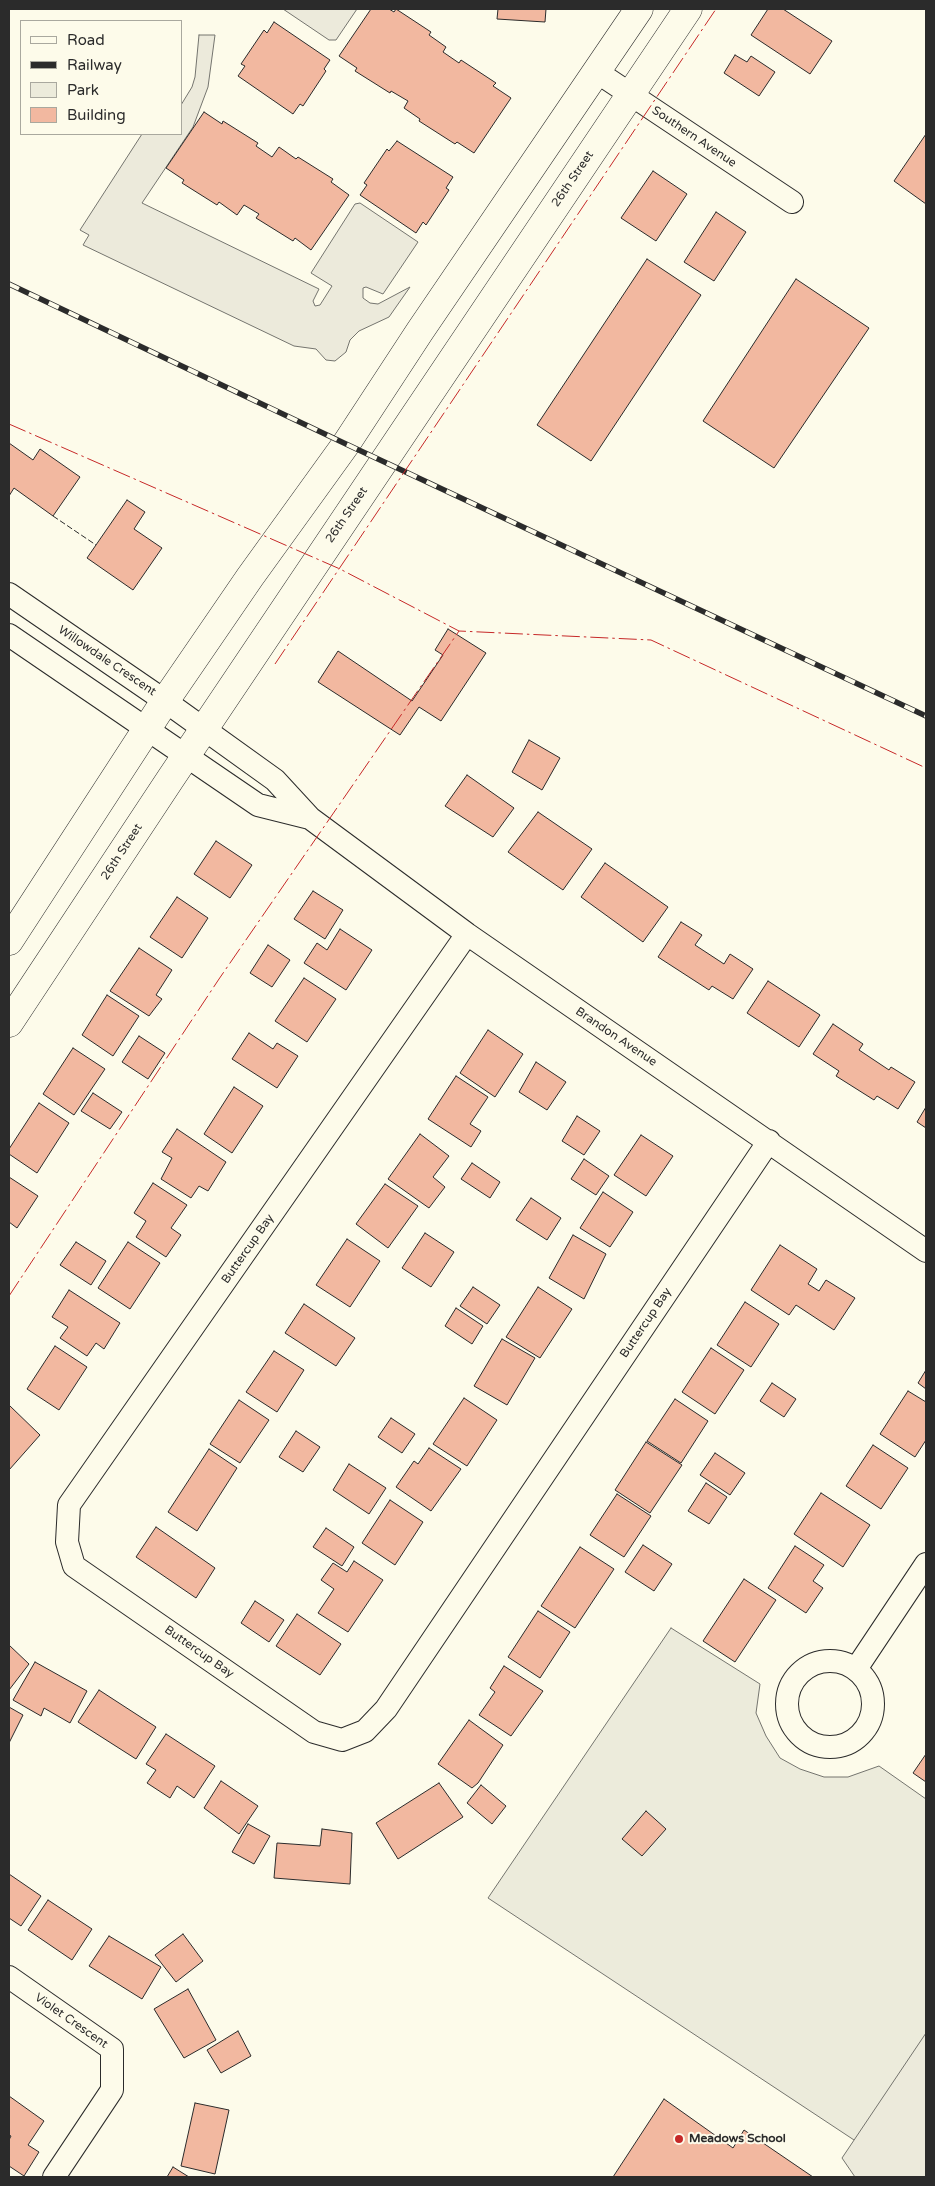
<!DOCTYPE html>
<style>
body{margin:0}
#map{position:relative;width:935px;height:2186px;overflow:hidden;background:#fdfbea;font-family:"Varela Round",sans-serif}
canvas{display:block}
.frame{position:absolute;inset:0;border:10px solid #2b2b2b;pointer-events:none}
.legend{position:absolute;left:20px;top:20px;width:162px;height:115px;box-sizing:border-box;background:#fdfbea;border:1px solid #a9a89e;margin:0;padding:6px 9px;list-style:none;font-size:15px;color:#2b2b2b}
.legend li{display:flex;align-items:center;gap:10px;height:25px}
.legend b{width:25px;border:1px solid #a9a89e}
</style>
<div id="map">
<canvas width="935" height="2186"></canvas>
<div class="frame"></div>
<ul class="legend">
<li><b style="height:6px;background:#fdfbea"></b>Road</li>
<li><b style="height:6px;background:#2b2b2b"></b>Railway</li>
<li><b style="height:14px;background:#ecebdb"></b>Park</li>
<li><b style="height:14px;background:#f2b8a0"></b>Building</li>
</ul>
</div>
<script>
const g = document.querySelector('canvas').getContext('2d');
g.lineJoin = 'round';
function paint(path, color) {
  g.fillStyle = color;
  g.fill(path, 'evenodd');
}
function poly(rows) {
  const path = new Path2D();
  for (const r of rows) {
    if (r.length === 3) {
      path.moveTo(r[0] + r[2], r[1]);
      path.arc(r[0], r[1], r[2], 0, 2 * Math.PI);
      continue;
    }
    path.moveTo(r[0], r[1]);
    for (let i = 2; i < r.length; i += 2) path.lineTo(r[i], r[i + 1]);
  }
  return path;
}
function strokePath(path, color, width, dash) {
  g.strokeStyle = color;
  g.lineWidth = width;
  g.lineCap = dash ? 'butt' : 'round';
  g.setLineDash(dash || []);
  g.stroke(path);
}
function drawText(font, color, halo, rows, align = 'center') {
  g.font = font + ' "Varela Round",sans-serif';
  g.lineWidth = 4;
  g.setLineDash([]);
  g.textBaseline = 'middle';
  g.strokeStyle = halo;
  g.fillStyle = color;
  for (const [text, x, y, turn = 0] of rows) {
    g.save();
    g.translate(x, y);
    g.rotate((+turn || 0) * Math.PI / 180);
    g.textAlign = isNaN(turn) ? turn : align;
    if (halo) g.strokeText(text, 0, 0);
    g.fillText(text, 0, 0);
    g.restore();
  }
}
const green = poly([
 [671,1628,760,1684,756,1713,766,1736,780,1758,800,1769,824,1777,848,1777,879,1766,926,1799,926,2177,910,2177,488,1898,671,1628]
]);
const parking = poly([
 [283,9,357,9,336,40,329,40,283,9],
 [199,35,215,35,208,87,193,127,142,203,319,289,313,301,315,306,320,305,332,286,311,273,355,204,360,203,418,242,383,294,366,287,363,288,363,298,370,303,378,304,410,287,389,317,359,331,350,340,346,352,335,361,326,360,316,349,294,346,83,245,89,235,80,230,142,134,181,134,181,105,192,87,195,77,199,35],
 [926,2033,926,2177,855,2177,842,2158,926,2033]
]);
const building = poly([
 [371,9,389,9,394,12,396,9,431,32,429,35,446,47,443,52,459,63,461,60,496,83,493,86,511,98,474,153,457,142,455,144,419,121,420,119,404,108,408,101,391,91,390,93,355,71,357,68,339,56,371,9],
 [498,9,546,9,545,22,497,19,498,9],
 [768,9,783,9,832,41,810,74,751,35,768,9],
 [274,22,330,60,324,69,326,71,303,106,300,104,293,114,238,76,245,66,241,64,264,30,267,33,274,22],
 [735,55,747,62,751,56,775,72,759,96,724,73,735,55],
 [204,112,222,124,223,121,258,143,256,146,272,157,279,147,296,159,298,157,333,179,331,182,349,195,311,250,295,238,293,241,256,218,259,214,244,205,237,215,219,202,217,205,182,183,184,180,166,168,204,112],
 [926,134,926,204,894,181,926,134],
 [397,141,453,177,446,188,449,190,426,225,423,222,416,233,360,195,367,185,364,183,387,149,389,151,397,141],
 [653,171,687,194,656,241,621,218,653,171],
 [716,212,746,232,714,281,684,262,716,212],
 [647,259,701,295,591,461,537,425,647,259],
 [796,279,869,328,774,468,703,421,796,279],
 [9,443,33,460,40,449,80,477,53,516,14,488,9,496,9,443],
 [127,500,145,512,134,529,162,548,133,590,87,558,127,500],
 [448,629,486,653,441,721,419,707,400,735,318,682,338,651,412,701,443,655,435,650,448,629],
 [529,740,560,758,542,790,512,772,529,740],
 [467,775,514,808,493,837,445,806,467,775],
 [538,812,592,849,563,890,508,852,538,812],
 [216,841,252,865,230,898,194,874,216,841],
 [605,863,668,907,643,942,581,897,605,863],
 [313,891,343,910,325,939,294,919,313,891],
 [177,897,208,918,182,958,150,937,177,897],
 [681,922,702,935,695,945,724,964,730,954,753,969,733,999,712,986,709,990,658,957,681,922],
 [340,929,372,950,346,990,304,963,317,943,327,950,340,929],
 [268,945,290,960,272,987,250,973,268,945],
 [139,948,172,970,156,995,162,999,149,1016,110,991,139,948],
 [304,978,336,999,307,1042,275,1021,304,978],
 [768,981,820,1015,799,1047,747,1013,768,981],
 [107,995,139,1016,113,1056,82,1035,107,995],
 [833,1024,863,1044,859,1050,889,1070,891,1067,915,1082,898,1109,877,1096,874,1100,836,1076,839,1071,813,1054,833,1024],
 [488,1030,523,1054,495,1097,460,1073,488,1030],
 [249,1033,273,1049,277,1043,298,1056,277,1088,232,1059,249,1033],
 [139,1036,165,1053,148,1079,122,1062,139,1036],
 [73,1048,105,1069,74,1115,43,1094,73,1048],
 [536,1062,566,1082,547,1110,519,1092,536,1062],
 [456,1076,488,1097,470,1124,481,1131,471,1147,428,1119,456,1076],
 [234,1087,263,1106,232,1153,204,1134,234,1087],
 [93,1093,122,1112,110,1129,81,1111,93,1093],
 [39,1103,69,1123,37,1173,9,1154,9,1149,39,1103],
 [926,1107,926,1128,917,1122,926,1107],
 [577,1116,600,1131,584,1155,562,1141,577,1116],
 [177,1129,226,1162,208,1191,199,1186,191,1198,161,1179,172,1158,162,1152,177,1129],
 [420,1134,449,1156,433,1177,445,1187,429,1208,388,1179,420,1134],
 [641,1135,673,1156,646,1196,614,1175,641,1135],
 [584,1159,609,1176,596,1195,571,1179,584,1159],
 [472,1163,500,1182,490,1198,461,1179,472,1163],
 [9,1177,38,1196,17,1228,9,1222,9,1177],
 [153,1183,187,1205,171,1228,181,1235,166,1257,136,1237,146,1221,134,1213,153,1183],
 [385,1184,418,1206,388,1248,356,1224,385,1184],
 [603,1192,633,1212,610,1247,580,1228,603,1192],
 [531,1198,561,1218,547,1240,516,1220,531,1198],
 [425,1233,454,1252,431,1287,402,1268,425,1233],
 [573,1235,606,1254,584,1299,549,1278,573,1235],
 [347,1239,380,1261,350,1307,316,1285,347,1239],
 [76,1242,106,1261,91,1285,60,1265,76,1242],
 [128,1242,160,1263,130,1309,98,1288,128,1242],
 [780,1245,817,1269,808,1284,819,1291,826,1280,855,1298,834,1330,796,1305,789,1315,751,1290,780,1245],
 [473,1287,500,1305,487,1324,460,1306,473,1287],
 [538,1287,572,1309,540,1358,506,1337,538,1287],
 [69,1290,120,1323,104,1349,96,1343,87,1356,60,1338,68,1327,52,1317,69,1290],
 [745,1302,779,1324,751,1367,717,1345,745,1302],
 [304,1304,355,1338,336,1366,285,1333,304,1304],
 [456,1308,483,1326,472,1344,445,1326,456,1308],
 [502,1339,535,1358,507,1405,474,1386,502,1339],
 [55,1346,87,1367,59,1410,27,1389,55,1346],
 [711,1348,744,1370,715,1414,682,1392,711,1348],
 [274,1351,304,1370,277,1412,246,1392,274,1351],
 [926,1370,926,1389,918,1383,926,1370],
 [772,1383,796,1399,784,1417,760,1401,772,1383],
 [908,1391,926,1402,926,1440,915,1457,880,1434,908,1391],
 [464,1398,497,1420,467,1466,433,1444,464,1398],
 [675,1399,708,1421,681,1463,647,1441,675,1399],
 [239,1400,269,1420,240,1463,210,1444,239,1400],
 [9,1405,40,1435,9,1470,9,1405],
 [391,1418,415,1434,402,1453,378,1437,391,1418],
 [296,1431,320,1447,303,1472,279,1457,296,1431],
 [646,1442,682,1465,650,1513,615,1490,646,1442],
 [873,1445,908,1468,881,1509,846,1486,873,1445],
 [429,1448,461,1469,431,1511,396,1487,414,1461,418,1464,429,1448],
 [209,1449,237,1468,197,1531,168,1512,209,1449],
 [715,1453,745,1473,730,1495,700,1475,715,1453],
 [349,1464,386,1488,369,1514,333,1490,349,1464],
 [706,1483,727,1497,709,1524,688,1511,706,1483],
 [821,1493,870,1525,843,1567,794,1534,821,1493],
 [617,1494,651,1516,624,1557,590,1535,617,1494],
 [390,1500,423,1522,395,1565,362,1543,390,1500],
 [156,1527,215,1568,196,1598,136,1557,156,1527],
 [326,1528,354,1547,342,1566,313,1547,326,1528],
 [643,1545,672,1564,654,1591,625,1572,643,1545],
 [795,1546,824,1565,813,1581,823,1588,806,1613,768,1588,795,1546],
 [580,1547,614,1569,575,1628,541,1606,580,1547],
 [354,1561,383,1580,348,1632,318,1613,334,1589,321,1580,333,1563,347,1572,354,1561],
 [744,1579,776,1600,735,1662,703,1641,744,1579],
 [255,1601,284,1620,269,1642,241,1623,255,1601],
 [538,1611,570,1632,540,1678,508,1657,538,1611],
 [297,1614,341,1644,320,1675,276,1646,297,1614],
 [9,1645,29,1664,9,1690,9,1645],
 [35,1662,87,1691,70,1723,44,1708,41,1716,13,1700,35,1662],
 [504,1666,543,1691,511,1736,479,1715,495,1692,490,1688,504,1666],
 [99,1690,156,1727,136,1759,78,1722,99,1690],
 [9,1707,23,1715,9,1743,9,1707],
 [469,1720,503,1745,478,1783,472,1788,438,1764,469,1720],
 [166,1734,215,1766,194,1798,177,1786,170,1798,147,1783,156,1770,146,1764,166,1734],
 [926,1754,926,1782,913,1773,926,1754],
 [221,1781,258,1806,239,1834,204,1808,221,1781],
 [439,1783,463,1817,398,1859,376,1823,439,1783],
 [481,1785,506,1806,492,1824,467,1803,481,1785],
 [646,1811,666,1829,642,1856,622,1839,646,1811],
 [248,1824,270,1836,254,1864,232,1852,248,1824],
 [322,1829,352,1833,350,1884,274,1878,277,1843,320,1846,322,1829],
 [9,1874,41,1896,21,1926,9,1918,9,1874],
 [48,1900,92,1929,72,1960,28,1930,48,1900],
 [183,1934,203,1961,176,1982,155,1955,183,1934],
 [109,1936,161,1967,142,1999,89,1966,109,1936],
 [188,1989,216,2040,184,2058,154,2009,188,1989],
 [238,2031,251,2056,221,2073,207,2050,238,2031],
 [9,2096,44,2121,28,2145,39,2152,24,2176,9,2166,9,2140,11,2136,9,2135,9,2096],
 [664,2099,733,2148,744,2130,813,2177,613,2177,664,2099],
 [195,2103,229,2110,215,2174,181,2166,195,2103],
 [173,2167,189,2177,167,2177,173,2167]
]);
const minor = poly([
 [597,72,792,202],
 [9,594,165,701,275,780,310,818,467,934,926,1251],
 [9,635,258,805,310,818],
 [467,934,69,1505,67,1542,74,1566,314,1732,342,1740,365,1731,386,1709,769,1141],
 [830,1704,43],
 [856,1669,926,1564],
 [9,1977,112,2049,112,2090,54,2177]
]);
const tertiary = poly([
 [9,941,165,701,250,577,346,444,420,331,639,9],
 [9,1023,171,778,688,9]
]);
const rail = poly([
 [9,284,346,444,926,716]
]);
const fence = poly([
 [53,516,96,545]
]);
const power = poly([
 [9,424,340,569,459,631,651,640,926,768],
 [275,664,716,9],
 [9,1296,219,979,459,631]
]);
const markers = [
 [679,2139,5,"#c62828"]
];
const streetNames = [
 ["Southern Avenue",694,137,34],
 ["26th Street",573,179,-56],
 ["26th Street",347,515,-56],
 ["Willowdale Crescent",107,661,34],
 ["26th Street",122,852,-57],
 ["Brandon Avenue",616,1037,34],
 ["Buttercup Bay",248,1249,-55],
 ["Buttercup Bay",646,1323,-56],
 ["Buttercup Bay",199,1652,35],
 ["Violet Crescent",71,2021,35]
];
const poiNames = [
 ["Meadows School",689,2139]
];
paint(green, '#ecebdb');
strokePath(green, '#74746e', 1);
paint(parking, '#eceadb');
strokePath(parking, '#74746e', 1);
paint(building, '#f2b8a0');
strokePath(building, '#2b2b2b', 1);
strokePath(minor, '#2b2b2b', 24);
strokePath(tertiary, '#2b2b2b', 29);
strokePath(minor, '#fdfbea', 22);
strokePath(tertiary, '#fdfbea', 28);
strokePath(rail, '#2b2b2b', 5.5);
strokePath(rail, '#fdfbea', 4, [11]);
strokePath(fence, '#2b2b2b', 1, [6, 2.5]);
strokePath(power, '#c62828', 1, [18, 4, 2.5, 4]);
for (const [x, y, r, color] of markers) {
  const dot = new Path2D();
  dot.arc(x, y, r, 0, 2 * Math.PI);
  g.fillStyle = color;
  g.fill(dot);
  strokePath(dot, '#fdfbea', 2);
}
drawText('12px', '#2b2b2b', '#fdfbea', streetNames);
drawText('bold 12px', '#2b2b2b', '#fdfbea', poiNames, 'left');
</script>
